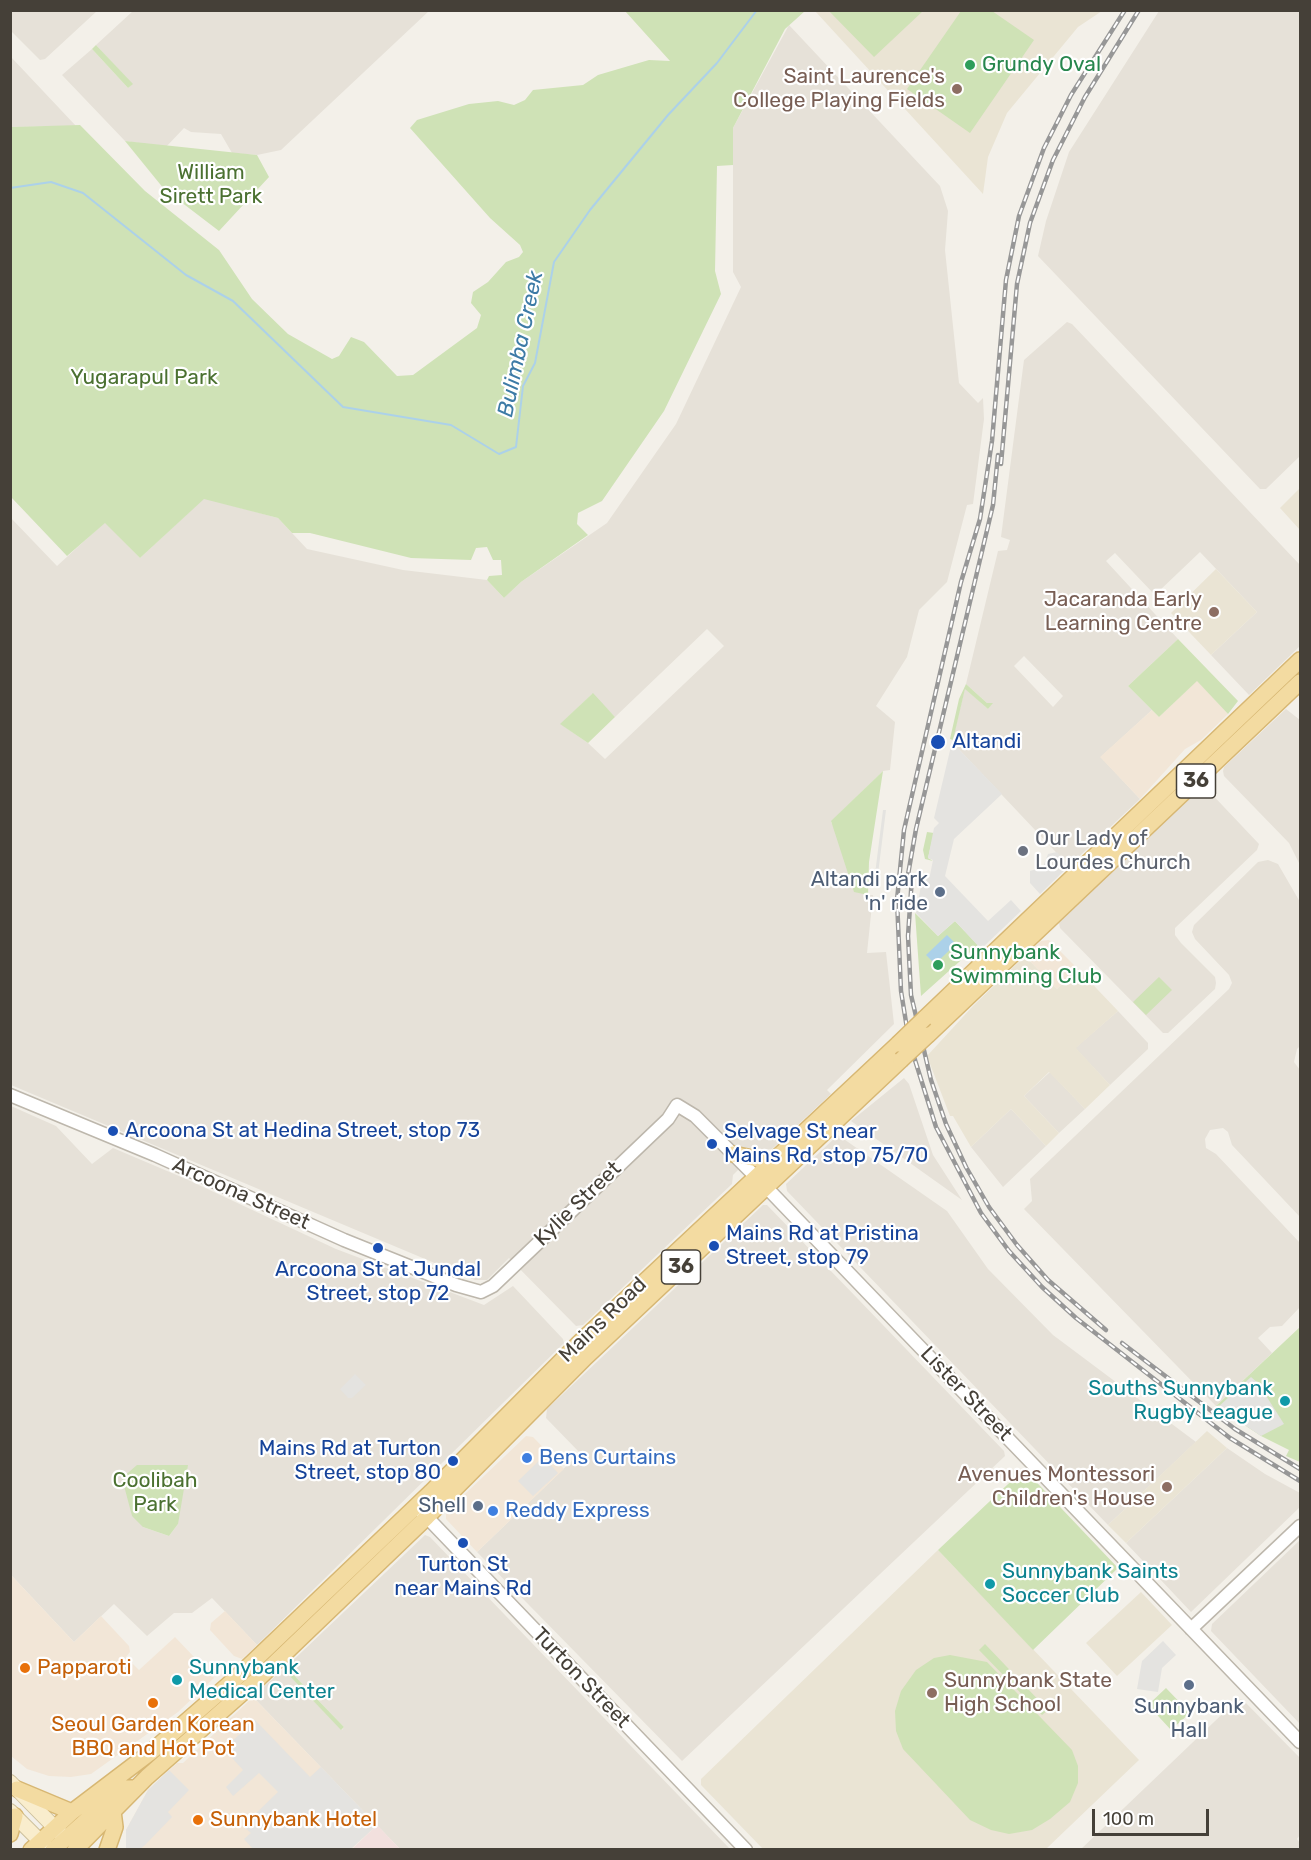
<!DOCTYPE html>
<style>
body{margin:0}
#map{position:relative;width:1311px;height:1860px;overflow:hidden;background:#f3f0e9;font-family:Rubik,sans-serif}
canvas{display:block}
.frame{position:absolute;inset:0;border:12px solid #454038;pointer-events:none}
.scale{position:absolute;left:1092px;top:1809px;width:117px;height:27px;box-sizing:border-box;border:3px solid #454038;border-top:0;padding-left:8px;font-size:18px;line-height:21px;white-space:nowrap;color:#454038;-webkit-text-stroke:4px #fff;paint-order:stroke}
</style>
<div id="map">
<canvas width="1311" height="1860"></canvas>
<div class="frame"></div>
<div class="scale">100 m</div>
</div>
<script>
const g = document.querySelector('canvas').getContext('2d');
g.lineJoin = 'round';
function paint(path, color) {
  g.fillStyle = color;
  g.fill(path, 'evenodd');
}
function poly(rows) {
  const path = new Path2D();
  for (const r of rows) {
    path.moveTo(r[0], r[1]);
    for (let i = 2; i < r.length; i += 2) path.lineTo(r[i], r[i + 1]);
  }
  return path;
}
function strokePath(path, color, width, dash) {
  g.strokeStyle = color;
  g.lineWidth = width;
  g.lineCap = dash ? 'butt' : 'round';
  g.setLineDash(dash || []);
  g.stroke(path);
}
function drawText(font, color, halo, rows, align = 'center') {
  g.font = font + ' Rubik,sans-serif';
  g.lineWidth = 4.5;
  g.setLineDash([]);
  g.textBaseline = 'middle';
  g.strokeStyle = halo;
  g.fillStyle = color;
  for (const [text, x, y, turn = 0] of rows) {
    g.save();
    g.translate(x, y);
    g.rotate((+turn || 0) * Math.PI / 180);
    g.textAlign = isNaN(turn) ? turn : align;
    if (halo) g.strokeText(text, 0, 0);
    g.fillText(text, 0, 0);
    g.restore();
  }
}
const residential = poly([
 [11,10,97,10,97,11,45,59,40,60,11,31],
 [133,11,429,11,281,150,257,155,232,153,221,134,191,132,184,128,166,147,125,141,62,75,92,49,128,88,132,84,96,45],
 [1159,11,1300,11,1300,456,1266,489,1260,489,1038,256,1046,221,1069,152],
 [789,25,940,186,948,211,945,250,959,383,978,403,983,398,984,419,973,504,967,505,947,582,919,610,907,657,876,706,895,722,890,770,883,771,831,822,868,895,873,895,867,953,886,952,894,1024,827,1090,831,1094,772,1149,758,1150,733,1175,732,1184,583,1325,576,1326,509,1258,487,1280,475,1280,11,1085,10,517,57,566,105,522,140,558,204,498,278,518,307,549,403,570,487,580,504,598,521,582,607,523,676,424,741,287,733,272,733,128],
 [707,629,724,646,605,759,588,743,561,724,592,694,615,717],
 [11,57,76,126,11,127],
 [1067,322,1072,324,1300,565,1300,646,1249,695,1211,655,1257,612,1200,552,1157,593,1153,593,1115,553,1106,561,1178,639,1128,686,1152,710,1101,757,1140,799,1069,866,952,742,965,688,988,709,992,703,987,703,966,684,998,551,1007,550,1010,540,1001,537,1024,360],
 [1024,656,1063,696,1053,707,1014,666],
 [1286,709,1300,720,1300,865,1289,843,1224,776,1223,771,1224,767],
 [1198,788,1206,788,1259,844,1257,850,1175,928,1175,935,1181,943,1215,977,1216,983,1215,989,1168,1033,1163,1033,1060,928,1059,923],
 [1268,860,1278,864,1300,902,1300,1046,1297,1049,1294,1062,1300,1070,1300,1217,1232,1145,1228,1132,1223,1128,1210,1130,1205,1139,1206,1148,1216,1154,1300,1243,1300,1307,1282,1326,1270,1327,1258,1338,1272,1353,1216,1406,1024,1209,1032,1201,1030,1179,1229,989,1232,983,1229,975,1195,939,1192,932,1194,925,1258,862],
 [1118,1011,1148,1043,1148,1049,1110,1085,1075,1048],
 [1050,1072,1085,1109,1059,1133,1024,1096],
 [904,1078,909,1084,933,1155,962,1200,851,1121],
 [11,1106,56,1126,92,1164,113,1148,186,1179,336,1249,484,1305,513,1286,563,1339,564,1343,257,1645,212,1598,192,1613,174,1613,147,1636,114,1604,74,1642,11,1575],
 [178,1524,169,1536,143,1527],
 [1011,1109,1046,1146,1003,1187,971,1147],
 [838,1135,947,1211,988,1269,1053,1335,1196,1442,1108,1525,787,1191,786,1184],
 [763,1205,767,1205,858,1299,1004,1451,1005,1456,682,1761,477,1552,580,1453,546,1418,547,1409],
 [1227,1448,1265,1474,1300,1493,1300,1507,1191,1612,1126,1543],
 [425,1535,430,1537,730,1849,400,1849,253,1697,283,1669,342,1730,344,1727,286,1667],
 [1300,1540,1300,1724,1211,1631,1212,1624],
 [1242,1699,1300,1758,1300,1835,1297,1839,1300,1843,1300,1849,1080,1850,1236,1701]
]);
const commercial = poly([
 [1197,680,1228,714,1201,740,1185,749,1140,799,1100,757,1152,710,1159,717],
 [1049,940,1078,969,1057,989,1025,956,1041,941],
 [526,1436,533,1437,564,1469,477,1552,446,1519,446,1512],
 [11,1575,74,1642,101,1616,129,1646,130,1652,126,1657,139,1670,175,1637,214,1678,178,1712,91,1774,71,1777,49,1776,27,1769,11,1756],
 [225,1611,257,1645,242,1659,234,1656,210,1630,211,1623],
 [253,1697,377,1825,351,1849,126,1850,126,1830,148,1790,177,1763,183,1763]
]);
const education = poly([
 [815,11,1102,11,1078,27,1007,113,988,157,983,194],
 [1300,488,1300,530,1280,508],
 [1216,569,1257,612,1211,655,1171,613],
 [1025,956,1057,989,1078,969,1118,1011,1076,1048,1110,1085,1085,1109,1049,1072,1024,1096,1059,1133,1046,1146,1011,1109,971,1147,953,1116,950,1116,927,1056,973,1006],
 [1207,1431,1227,1448,1126,1543,1108,1525],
 [938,1550,1139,1760,1046,1849,763,1849,701,1785,701,1779],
 [1141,1592,1172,1625,1117,1676,1086,1643]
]);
const medical = poly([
 [377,1825,400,1849,351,1850]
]);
const green = poly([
 [625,11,805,11,785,29,733,128,733,165,717,166,715,271,721,294,664,411,602,501,578,513,577,524,588,535,521,582,504,598,487,580,489,576,502,575,501,560,493,560,487,547,476,548,471,560,411,558,310,533,292,533,278,518,204,499,140,558,105,523,67,556,11,497,11,127,80,125,145,191,219,250,252,299,288,334,332,359,339,356,351,337,364,342,397,376,413,375,477,328,481,315,471,303,473,292,488,282,506,262,519,257,523,252,520,245,490,218,410,128,417,120,469,104,498,101,514,105,525,100,533,90,583,85,598,75,649,60,670,61],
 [829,11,923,11,874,57],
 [961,11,992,11,1034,40,970,133,907,89],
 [96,45,133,84,128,88,92,49],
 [125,141,257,155,269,177,219,231,164,189],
 [1178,639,1238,701,1228,714,1197,681,1159,717,1128,686],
 [966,684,987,703,993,703,988,709,965,689,953,740,950,739,959,699],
 [593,693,615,717,588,743,560,724],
 [883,771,869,862,868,895,854,892,831,821],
 [927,832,934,833,928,858,933,861,925,859,923,850],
 [915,913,938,936,955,921,978,945,921,996],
 [1159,977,1172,990,1146,1015,1133,1002],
 [1300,1327,1300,1462,1286,1456,1289,1450,1261,1436,1216,1406],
 [137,1465,188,1465,178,1524,169,1536,143,1527,132,1516,122,1478],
 [1024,1469,1118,1568,1033,1650,938,1550],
 [985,1644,1048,1710,1042,1715,979,1650],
 [950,1655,987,1662,1072,1750,1078,1766,1078,1783,1070,1802,1050,1819,1032,1830,1009,1834,991,1830,970,1820,903,1749,896,1731,895,1711,901,1691,916,1670,934,1658],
 [286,1667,344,1727,341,1730,283,1669],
 [1166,1688,1190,1713,1171,1730,1148,1705]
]);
const parking = poly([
 [952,742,1002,794,954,839,945,876,988,921,1011,900,1021,911,981,949,955,921,938,936,916,913,923,874,930,875,933,860,928,858,934,828,939,823,934,818],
 [883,810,886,810,878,874,875,874],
 [1057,852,1069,866,1040,894,1030,883,1030,871,1043,867,1048,854],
 [355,1374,366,1385,352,1398,348,1398,340,1389],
 [1251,1377,1258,1383,1284,1424,1261,1436,1218,1407],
 [543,1457,558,1473,533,1496,518,1481],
 [1163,1641,1176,1655,1162,1668,1158,1692,1137,1689,1142,1661],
 [255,1720,310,1777,321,1767,377,1825,351,1849,253,1849,244,1839,251,1833,243,1826,278,1792,259,1773,233,1796,226,1787,243,1770,224,1749],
 [169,1770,189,1790,168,1812,172,1817,145,1845,140,1849,126,1849,126,1830,148,1790]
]);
const water = poly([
 [947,935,956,944,935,964,926,955]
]);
const stream = poly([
 [10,188,51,182,83,193,186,275,233,301,343,407,451,425,499,454,516,447,523,386,535,363,554,262,590,210,668,115,717,63,757,10]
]);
const tertiary = poly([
 [10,1095,155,1155,344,1240,456,1285,481,1292,493,1286,668,1119,677,1105,695,1116,767,1188,1300,1742],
 [421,1511,746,1850],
 [1191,1629,1300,1526]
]);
const secondary = poly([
 [10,1782,62,1835],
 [10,1811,47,1848]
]);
const primary = poly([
 [925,1018,1300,660],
 [928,1035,1300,682],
 [733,1154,772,1162],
 [17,1789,72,1812],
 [10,1834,15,1816],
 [31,1850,72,1812,151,1752,236,1678,431,1492,579,1343,898,1044],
 [53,1850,122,1788,133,1788],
 [75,1850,147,1777,256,1681,427,1517,586,1357,901,1060],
 [107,1850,115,1827,113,1811]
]);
const rail = poly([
 [1125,10,1071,95,1044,148,1019,216,1006,280,992,441,980,519,961,582,904,830,897,900,901,991,909,1041,936,1127,981,1213,1009,1251,1042,1287,1076,1318,1230,1438,1300,1481],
 [1001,464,1017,284,1030,223,1053,160,1085,97,1139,10],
 [912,877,908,936,911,995,931,1080,946,1124,966,1167,989,1207,1017,1245,1048,1280,1106,1330],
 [906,886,916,829,993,505,998,455],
 [1122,1343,1235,1429,1300,1469]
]);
const primaryBridge = poly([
 [898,1044,925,1018],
 [901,1060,928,1035]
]);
const markers = [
 [970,65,6,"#2e9e5b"],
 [957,89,6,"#8d6e63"],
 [1214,612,6,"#8d6e63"],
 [938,742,8,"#1a4fb4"],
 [1023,851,6,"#6b7280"],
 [940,892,6,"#5c6f8a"],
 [938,965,6,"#2e9e5b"],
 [113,1131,6,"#1a4fb4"],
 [712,1144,6,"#1a4fb4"],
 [714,1246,6,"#1a4fb4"],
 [378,1248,6,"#1a4fb4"],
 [1285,1401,6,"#0f9aa8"],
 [527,1458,6,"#3f7fe0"],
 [453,1461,6,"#1a4fb4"],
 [1167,1487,6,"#8d6e63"],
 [478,1506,6,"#5c6f8a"],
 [493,1511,6,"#3f7fe0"],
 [463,1543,6,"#1a4fb4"],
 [990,1584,6,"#0f9aa8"],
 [25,1668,6,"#e8710a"],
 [177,1680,6,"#0f9aa8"],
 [1189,1685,6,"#5c6f8a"],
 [932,1693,6,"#8d6e63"],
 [153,1703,6,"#e8710a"],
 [198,1820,6,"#e8710a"]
];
const shields = [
 [1196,781,39],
 [681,1267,39]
];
const shieldNames = [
 ["36",1196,781],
 ["36",681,1267]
];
const leisureNames = [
 ["Grundy Oval",982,65],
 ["Sunnybank",950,953],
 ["Swimming Club",950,977]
];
const educationNames = [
 ["Saint Laurence's",945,77],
 ["College Playing Fields",945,101],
 ["Jacaranda Early",1202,600],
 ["Learning Centre",1202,624],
 ["Avenues Montessori",1155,1475],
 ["Children's House",1155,1499],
 ["Sunnybank State",944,1681,"left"],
 ["High School",944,1705,"left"]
];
const parkNames = [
 ["William",211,173],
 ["Sirett Park",211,197],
 ["Yugarapul Park",144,378],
 ["Coolibah",155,1481],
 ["Park",155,1505]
];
const transitNames = [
 ["Altandi",952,742],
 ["Arcoona St at Hedina Street, stop 73",125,1131],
 ["Selvage St near",724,1132],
 ["Mains Rd, stop 75/70",724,1156],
 ["Mains Rd at Pristina",726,1234],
 ["Street, stop 79",726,1258],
 ["Arcoona St at Jundal",378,1270,"center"],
 ["Street, stop 72",378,1294,"center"],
 ["Mains Rd at Turton",441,1449,"right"],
 ["Street, stop 80",441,1473,"right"],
 ["Turton St",463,1565,"center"],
 ["near Mains Rd",463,1589,"center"]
];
const worshipNames = [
 ["Our Lady of",1035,839],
 ["Lourdes Church",1035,863]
];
const serviceNames = [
 ["Altandi park",928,880],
 ["'n' ride",928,904],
 ["Shell",466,1506],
 ["Sunnybank",1189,1707,"center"],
 ["Hall",1189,1731,"center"]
];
const streetNames = [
 ["Arcoona Street",241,1194,24],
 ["Kylie Street",578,1204,-44],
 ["Mains Road",603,1320,-44],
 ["Lister Street",966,1394,46],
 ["Turton Street",581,1678,46]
];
const cultureNames = [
 ["Souths Sunnybank",1273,1389,"right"],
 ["Rugby League",1273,1413,"right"],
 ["Sunnybank Saints",1002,1572],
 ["Soccer Club",1002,1596],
 ["Sunnybank",189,1668],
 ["Medical Center",189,1692]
];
const shopNames = [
 ["Bens Curtains",539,1458],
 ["Reddy Express",505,1511]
];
const foodNames = [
 ["Papparoti",37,1668],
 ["Seoul Garden Korean",153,1725,"center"],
 ["BBQ and Hot Pot",153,1749,"center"],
 ["Sunnybank Hotel",210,1820]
];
const waterNames = [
 ["Bulimba Creek",521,344,-78]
];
paint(residential, '#e6e1d8');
paint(commercial, '#f2e6d7');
paint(education, '#eae4d4');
paint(medical, '#f2e0de');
paint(green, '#cfe2b6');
paint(parking, '#e4e3e0');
paint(water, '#acd1e9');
strokePath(stream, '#acd1e9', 2);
strokePath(tertiary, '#bdb7ac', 15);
strokePath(secondary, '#cdc09d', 16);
strokePath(primary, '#d7b773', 18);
strokePath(tertiary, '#fff', 12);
strokePath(secondary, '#f9edcd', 14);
strokePath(primary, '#f3dba1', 15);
strokePath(rail, '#979797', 4.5);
strokePath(rail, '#fff', 2, [7]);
strokePath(primaryBridge, '#d7b773', 18, []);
strokePath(primaryBridge, '#f3dba1', 15);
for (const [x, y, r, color] of markers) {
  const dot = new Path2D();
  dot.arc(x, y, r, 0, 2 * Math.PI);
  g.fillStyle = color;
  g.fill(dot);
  strokePath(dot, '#fff', 2);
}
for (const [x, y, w] of shields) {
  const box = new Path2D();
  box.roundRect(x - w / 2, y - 17, w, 34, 4.5);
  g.fillStyle = '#fff';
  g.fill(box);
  strokePath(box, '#454038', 1.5);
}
drawText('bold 20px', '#454038', null, shieldNames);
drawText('21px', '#27864d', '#fff', leisureNames, 'left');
drawText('21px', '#785e54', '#fff', educationNames, 'right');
drawText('21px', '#4b7131', '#fff', parkNames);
drawText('21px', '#164399', '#fff', transitNames, 'left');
drawText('21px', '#5b616d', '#fff', worshipNames, 'left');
drawText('21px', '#4e5e75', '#fff', serviceNames, 'right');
drawText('21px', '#454038', '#fff', streetNames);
drawText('21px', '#0d838f', '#fff', cultureNames, 'left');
drawText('21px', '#366cbe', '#fff', shopNames, 'left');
drawText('21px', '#c56008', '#fff', foodNames, 'left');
drawText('italic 22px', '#3d7ba6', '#fff', waterNames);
</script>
